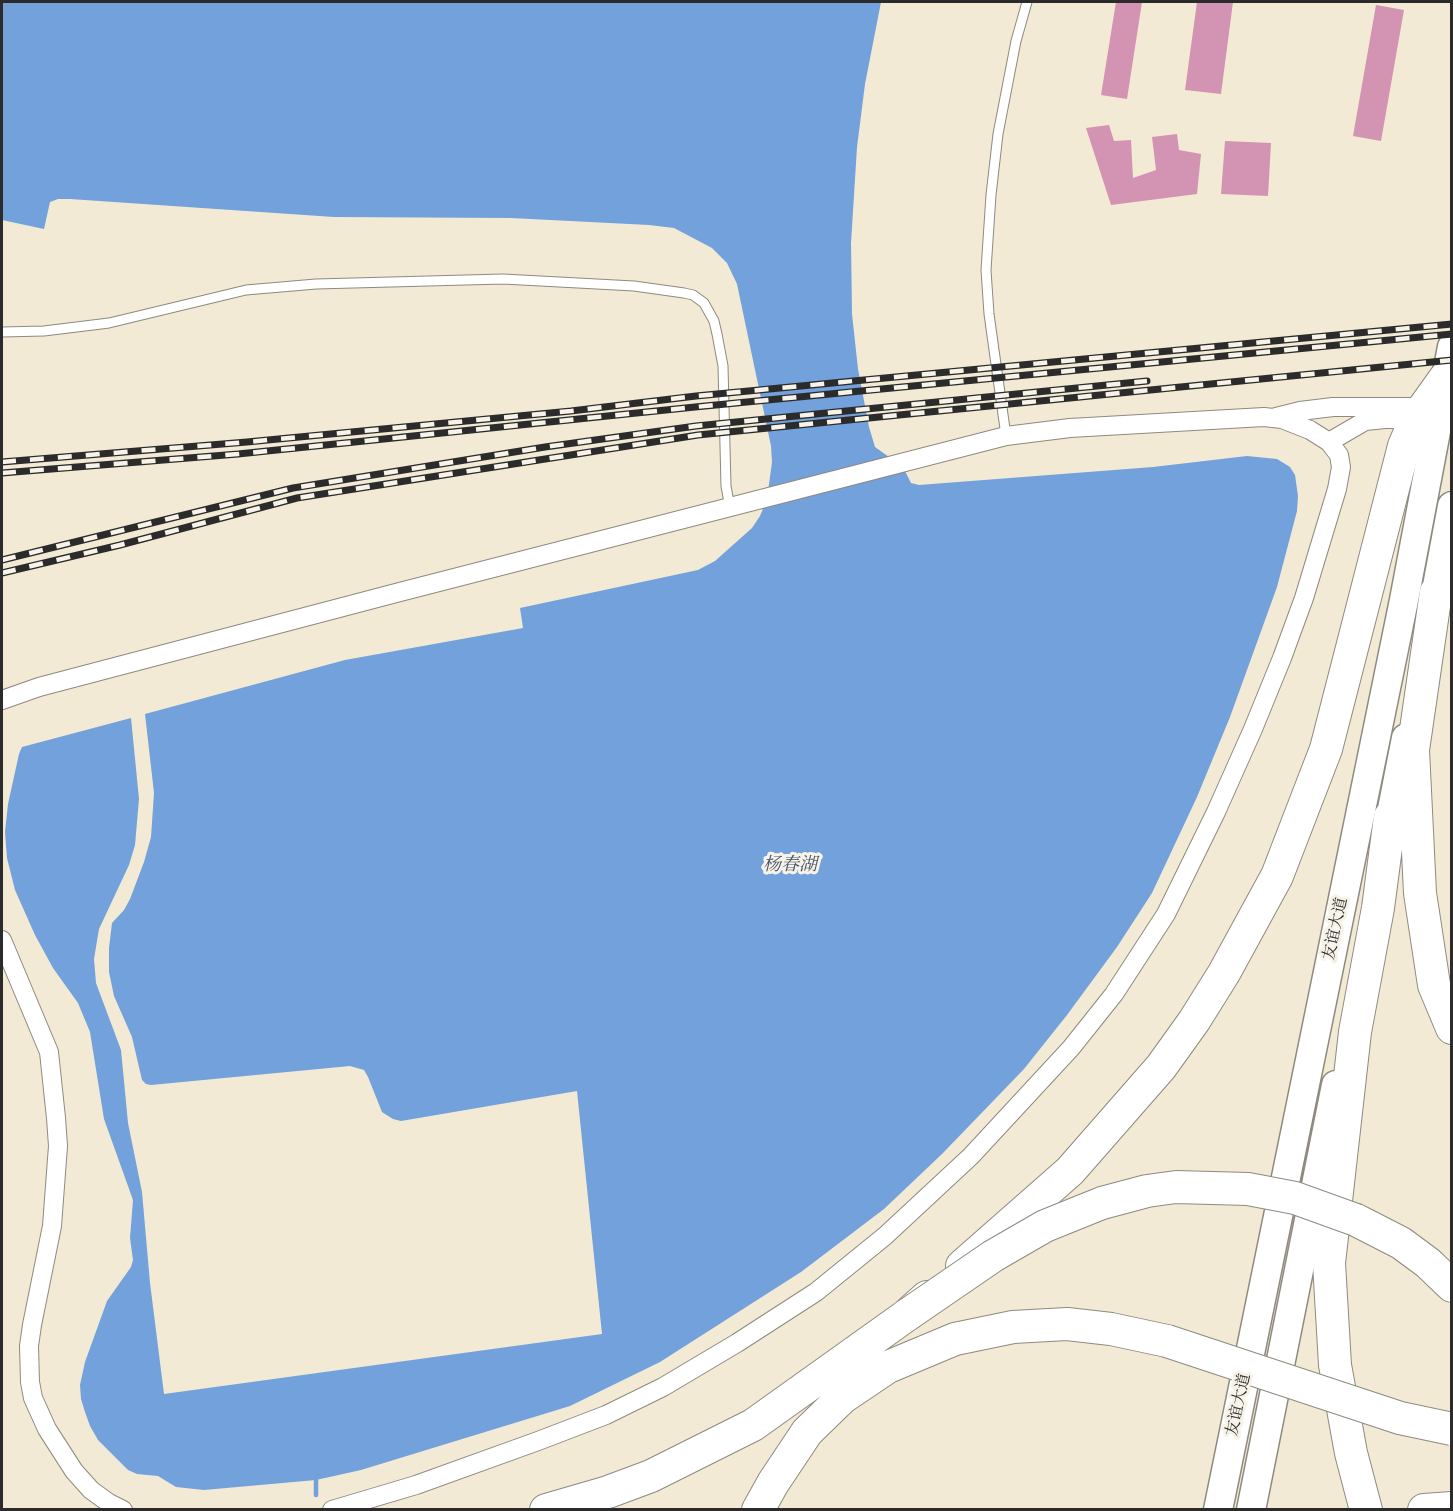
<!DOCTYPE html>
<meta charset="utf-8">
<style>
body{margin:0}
#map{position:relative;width:1453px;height:1511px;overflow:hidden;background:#f2ead4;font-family:"IM FELL French Canon",serif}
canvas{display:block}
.frame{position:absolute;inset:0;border:3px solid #2b2b2b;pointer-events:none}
</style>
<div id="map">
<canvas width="1453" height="1511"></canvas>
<div class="frame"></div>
</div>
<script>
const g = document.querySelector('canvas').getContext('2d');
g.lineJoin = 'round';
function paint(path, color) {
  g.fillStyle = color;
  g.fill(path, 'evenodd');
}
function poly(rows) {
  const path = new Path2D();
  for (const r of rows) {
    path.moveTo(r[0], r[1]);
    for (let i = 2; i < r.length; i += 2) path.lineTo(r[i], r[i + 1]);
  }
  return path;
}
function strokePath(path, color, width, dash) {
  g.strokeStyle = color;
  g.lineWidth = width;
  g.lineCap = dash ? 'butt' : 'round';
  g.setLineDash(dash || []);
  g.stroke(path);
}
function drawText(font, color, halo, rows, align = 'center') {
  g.font = font + ' "IM FELL French Canon","Noto Serif SC",serif';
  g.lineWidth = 6;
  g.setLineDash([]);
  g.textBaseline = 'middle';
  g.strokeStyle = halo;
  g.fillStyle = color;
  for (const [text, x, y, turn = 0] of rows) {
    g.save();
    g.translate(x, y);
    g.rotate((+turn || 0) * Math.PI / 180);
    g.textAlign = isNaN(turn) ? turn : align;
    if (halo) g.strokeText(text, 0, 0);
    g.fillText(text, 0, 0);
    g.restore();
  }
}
const water = poly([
 [2,2,881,2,865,84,857,147,851,243,852,314,858,369,869,427,875,447,903,467,911,483,919,485,1153,467,1247,456,1277,459,1290,467,1295,475,1298,496,1297,511,1277,587,1230,717,1197,797,1152,893,1117,947,1067,1015,1024,1069,942,1154,884,1209,801,1272,660,1362,570,1406,361,1470,316,1480,204,1490,176,1487,158,1476,137,1474,128,1470,98,1440,90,1426,85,1412,81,1399,80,1385,85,1362,107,1301,131,1267,133,1260,130,1238,133,1200,104,1119,90,1032,78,1003,53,968,35,935,15,890,7,858,5,832,8,804,19,754,22,747,131,718,139,799,135,845,129,865,99,929,94,959,96,983,121,1050,128,1123,142,1192,150,1283,164,1394,602,1334,577,1091,401,1121,393,1119,382,1112,368,1077,364,1070,350,1066,151,1085,146,1084,142,1080,132,1037,114,996,109,972,109,948,112,923,124,910,130,899,144,862,151,837,154,793,145,714,345,660,523,628,520,608,698,570,715,561,752,528,760,516,767,499,772,462,771,446,737,284,727,263,712,248,674,228,649,225,511,218,334,217,70,199,58,199,50,202,44,229,2,220]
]);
const stream = poly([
 [316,1495,316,1480]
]);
const building = poly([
 [1116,2,1142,2,1127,99,1101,95],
 [1197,2,1233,2,1221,94,1185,90],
 [1376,5,1404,10,1381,141,1353,136],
 [1109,125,1114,141,1131,140,1133,178,1156,170,1152,137,1177,134,1179,150,1201,154,1197,194,1111,205,1086,128],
 [1225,141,1271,143,1268,196,1221,194]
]);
const lane = poly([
 [2,332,44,331,109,323,246,290,316,284,503,279,634,286,684,293,693,295,704,303,714,321,717,334,723,366,726,486,730,508],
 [1006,436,989,314,986,270,991,195,998,134,1016,41,1027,2]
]);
const street = poly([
 [1276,417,1300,411,1333,407,1423,407],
 [1329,442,1365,421,1385,419,1405,419],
 [2,700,39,687,396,593,1006,436,1070,428,1264,417,1282,419,1310,430,1329,442,1339,455,1341,467,1337,489,1304,598,1282,658,1253,729,1216,812,1166,914,1114,994,1071,1048,971,1156,885,1236,816,1292,737,1343,663,1387,606,1415,538,1441,416,1485,332,1510],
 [2,940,49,1052,56,1118,58,1146,52,1226,32,1325,29,1346,30,1382,33,1398,47,1429,74,1471,91,1490,109,1503,123,1510]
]);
const primary = poly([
 [1432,613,1452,506],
 [1386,840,1406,738],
 [1218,1510,1404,600,1452,347],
 [1251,1510,1336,1085]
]);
const highway = poly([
 [1436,592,1413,750,1420,893,1434,985,1452,1028],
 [1356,1220,1401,1243,1428,1263,1452,1286],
 [962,1266,1070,1171,1161,1067,1194,1021,1224,973,1277,876,1326,749,1404,446,1415,420,1445,378],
 [546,1510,608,1492,651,1476,753,1425,907,1315,927,1297],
 [758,1510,773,1483,807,1432,842,1398,888,1367,955,1339,1013,1327,1067,1324,1111,1329,1167,1341],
 [1366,1510,1351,1453,1335,1365,1329,1263,1355,1032,1378,908,1390,817],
 [1424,1510,1452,1508]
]);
const rail = poly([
 [2,462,247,442,571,411,696,396,1452,324],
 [2,473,238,454,695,407,1452,334],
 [2,560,293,488,545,447,696,426,1147,381],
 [2,573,120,545,297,498,698,435,1452,360]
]);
const highwayBridge = poly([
 [907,1315,993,1256,1045,1226,1102,1203,1147,1191,1176,1187,1248,1189,1295,1198,1356,1220],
 [1167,1341,1400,1418,1452,1429]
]);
const streetNames = [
 ["友谊大道",1336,929,-78],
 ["友谊大道",1239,1405,-78]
];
const waterNames = [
 ["杨春湖",790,866]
];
paint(water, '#72a1db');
strokePath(stream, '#72a1db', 4.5);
paint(building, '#d393b2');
strokePath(lane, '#8e8a80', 11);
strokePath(street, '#8e8a80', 20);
strokePath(primary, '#8e8a80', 31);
strokePath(highway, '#8e8a80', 34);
strokePath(lane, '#fff', 9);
strokePath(street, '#fff', 18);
strokePath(primary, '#fff', 28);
strokePath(highway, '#fff', 32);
strokePath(rail, '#2b2b2b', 7);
strokePath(rail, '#f7f3e8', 4.5, [14]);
strokePath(highwayBridge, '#8e8a80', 34, []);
strokePath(highwayBridge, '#fff', 32);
drawText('16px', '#2b2b2b', '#f7f3e8', streetNames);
drawText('italic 18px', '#445469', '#f7f3e8', waterNames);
</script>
